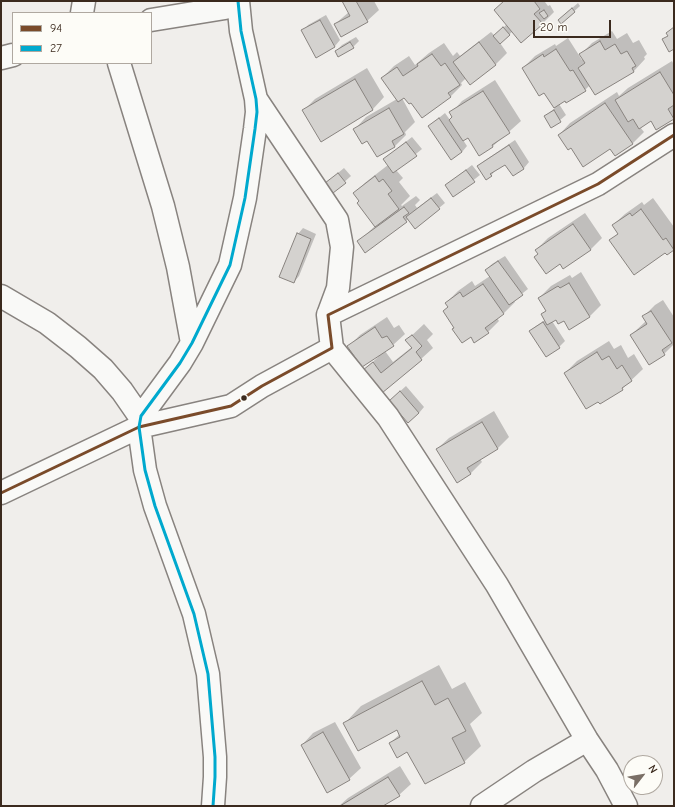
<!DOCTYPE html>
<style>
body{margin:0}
#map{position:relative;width:675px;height:807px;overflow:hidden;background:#f0eeeb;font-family:"Comic Neue",sans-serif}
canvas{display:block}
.frame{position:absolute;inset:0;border:2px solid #3b2a1e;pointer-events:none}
.legend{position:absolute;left:12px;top:12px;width:140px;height:52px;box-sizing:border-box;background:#fdfcf7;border:1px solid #afa8a0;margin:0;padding:5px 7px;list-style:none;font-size:12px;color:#3b2a1e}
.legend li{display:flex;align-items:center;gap:8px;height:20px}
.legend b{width:20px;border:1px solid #afa8a0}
.north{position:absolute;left:623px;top:755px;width:40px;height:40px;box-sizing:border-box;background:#fdfcf7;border:1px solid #afa8a0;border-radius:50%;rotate:59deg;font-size:11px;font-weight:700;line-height:16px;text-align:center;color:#3b2a1e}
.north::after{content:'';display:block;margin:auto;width:14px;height:18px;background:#7a6f66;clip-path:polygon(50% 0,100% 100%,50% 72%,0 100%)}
.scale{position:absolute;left:533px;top:20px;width:78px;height:18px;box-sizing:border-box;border:2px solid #3b2a1e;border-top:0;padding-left:5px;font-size:12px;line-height:14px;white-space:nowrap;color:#3b2a1e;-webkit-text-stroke:3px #fdfcf7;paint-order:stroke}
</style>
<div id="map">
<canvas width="675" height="807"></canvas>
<div class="frame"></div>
<ul class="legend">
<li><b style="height:5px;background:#7a4b2a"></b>94</li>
<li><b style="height:5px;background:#00a9ce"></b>27</li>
</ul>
<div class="north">N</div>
<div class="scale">20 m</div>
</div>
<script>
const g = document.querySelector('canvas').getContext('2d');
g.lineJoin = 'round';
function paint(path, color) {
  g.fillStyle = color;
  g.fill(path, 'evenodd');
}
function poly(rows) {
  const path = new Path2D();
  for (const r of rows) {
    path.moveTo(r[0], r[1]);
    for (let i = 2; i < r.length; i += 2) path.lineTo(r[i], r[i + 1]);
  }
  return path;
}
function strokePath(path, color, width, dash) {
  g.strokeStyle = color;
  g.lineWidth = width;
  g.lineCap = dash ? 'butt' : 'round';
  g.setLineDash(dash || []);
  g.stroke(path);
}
const shadow = poly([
 [343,1,374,1,379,10,367,21,335,24,349,12],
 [504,1,547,1,545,2,548,6,550,5,554,12,542,24,513,31,500,43,507,53,496,64,470,84,466,78,461,83,462,85,450,97,412,102,404,97,402,98,415,122,405,132,406,135,395,146,378,156,368,140,355,129,366,117,397,99,382,78,394,66,409,56,415,65,429,53,444,43,453,56,457,52,460,56,491,32,495,36,507,24],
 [578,3,580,6,561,23,565,14],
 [326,15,340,40,335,46,317,56,303,31,308,25],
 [612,31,617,39,627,33,633,43,639,40,647,54,644,57,645,59,634,71,595,94,590,85,585,90,559,104,566,115,552,127,545,116,555,108,545,91,523,68,535,56,555,44,556,46,568,38,582,60,584,59,581,54,592,43],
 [356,37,359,41,353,47,336,51,342,45],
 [672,61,674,65,674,118,656,129,651,120,640,127,644,132,632,144,611,147,571,147,559,135,570,123,617,92,619,96,628,88],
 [367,68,384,97,373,109,321,140,303,111,315,99],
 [495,80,521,121,493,146,480,154,468,137,463,140,467,146,462,152,429,126,445,113,450,120,453,117,451,113,462,101],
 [412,137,422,149,396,170,403,178,399,182,410,196,401,205,402,206,416,196,420,200,415,205,417,208,437,193,445,203,439,208,409,219,406,221,359,241,375,226,354,193,366,182,388,165,390,154],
 [515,140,529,162,524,168,513,175,506,164,496,169,491,176,478,166,484,161],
 [472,165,480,175,453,196,446,185],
 [344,168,351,176,333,192,326,183],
 [653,198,674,227,674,248,667,254,665,251,611,241,618,233,613,225,625,214,642,202,644,205],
 [585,213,602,238,591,249,563,268,560,263,539,254,536,250,548,238],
 [303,228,316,234,299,276,294,282,298,234],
 [505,256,528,289,514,300,515,302,504,313,497,318,499,321,488,332,471,335,455,327,449,307,446,303,458,291,472,281,475,286,490,276,486,270,492,264],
 [581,272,601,305,590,316,564,320,556,319,552,321,565,341,559,347,546,355,530,331,536,326,545,320,542,315,547,310,539,298,551,286,570,275,572,278],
 [663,300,674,317,674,344,664,354,631,335,646,321,643,317,655,305],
 [387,317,394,328,399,325,405,334,393,345,385,351,393,362,412,347,407,340,424,324,433,334,427,340,433,348,421,359,382,392,364,370,378,357,349,346,360,335],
 [609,341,614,349,621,345,628,358,634,354,643,369,622,389,600,403,565,373,577,361],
 [406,386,424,407,419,413,396,395],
 [494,411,509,437,498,448,480,459,482,462,470,474,437,449,449,438],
 [439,665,452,689,465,682,482,713,470,724,481,746,464,762,408,751,390,743,400,734,397,729,345,723,361,706],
 [335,722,361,768,349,779,302,745,313,733],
 [400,766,411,784,399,795,381,806,339,806,348,798]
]);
const building = poly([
 [342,1,356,1,368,22,341,37,334,24,350,16,342,1],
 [504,1,534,1,540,9,534,14,543,24,521,43,494,10,504,1],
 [572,8,575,12,561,24,558,20,572,8],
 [544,10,548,16,544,19,539,13,544,10],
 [320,20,335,47,316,58,301,30,320,20],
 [503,27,510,35,500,44,493,36,503,27],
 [674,27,674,49,669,52,662,39,668,36,666,33,674,27],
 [600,41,605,50,615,44,621,54,627,51,636,66,632,68,634,72,595,95,578,68,585,63,579,54,600,41],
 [350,42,354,48,338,57,335,51,350,42],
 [479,42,496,65,470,85,453,62,479,42],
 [556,49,570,71,573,70,586,91,566,103,565,101,554,108,544,93,539,96,522,68,543,54,544,57,556,49],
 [432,54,441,66,445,63,460,85,448,93,451,97,422,118,411,103,409,104,404,98,398,102,381,78,397,67,403,76,418,66,417,64,432,54],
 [660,72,674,95,674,105,668,109,674,119,656,130,651,121,639,129,633,119,628,122,615,100,660,72],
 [355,79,373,110,321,142,302,110,355,79],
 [483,91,510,133,492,145,493,147,479,156,468,138,463,141,449,120,452,117,449,112,483,91],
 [605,103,633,144,615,156,610,149,583,167,571,148,568,150,558,135,605,103],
 [389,108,404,134,392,141,395,147,377,157,367,141,362,144,353,129,389,108],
 [554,110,561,122,551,128,544,116,554,110],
 [439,118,462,152,451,160,428,126,439,118],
 [406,142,417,156,393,173,383,159,406,142],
 [509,145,524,169,513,176,505,165,490,174,492,176,486,180,477,166,509,145],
 [466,170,475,182,453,197,445,185,466,170],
 [338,173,346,183,333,193,325,183,338,173],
 [375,176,379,182,383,179,392,191,388,194,399,209,375,227,357,203,359,201,353,193,375,176],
 [431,198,440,209,415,229,406,217,431,198],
 [404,207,409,213,403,217,407,222,365,253,357,241,404,207],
 [641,209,663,240,666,238,674,250,667,255,665,253,634,275,609,240,618,234,612,225,630,213,632,216,641,209],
 [573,224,591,250,563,269,560,264,546,274,534,257,538,254,535,250,573,224],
 [297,233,311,239,294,283,279,277,297,233],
 [498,261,523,295,509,305,485,270,498,261],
 [569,283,590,317,569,330,564,321,558,324,556,320,547,325,541,314,546,311,538,298,558,286,560,288,569,283],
 [483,284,504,314,485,328,489,333,474,343,471,337,462,343,452,329,454,328,443,311,448,307,445,303,460,292,463,297,483,284],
 [651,311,672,343,662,350,665,355,649,365,630,335,647,324,642,316,651,311],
 [543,322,560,348,546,357,529,331,543,322],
 [375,327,382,338,387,336,394,346,362,367,347,346,375,327],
 [412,335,422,346,416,352,422,360,382,393,363,370,373,362,381,373,412,348,405,340,412,335],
 [597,352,602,360,609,356,617,369,622,365,632,381,622,388,623,390,600,404,598,402,586,409,564,373,597,352],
 [400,391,419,413,408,423,389,401,400,391],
 [482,422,498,449,467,468,471,474,457,483,436,449,482,422],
 [422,681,435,705,448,698,466,731,452,738,465,763,425,784,407,752,397,758,389,743,400,737,397,730,358,751,343,723,422,681],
 [323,732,350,780,327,793,301,745,323,732],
 [388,777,400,796,383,806,340,806,388,777]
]);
const minor = poly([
 [82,13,84,1],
 [151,20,225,8,228,1],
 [1,58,13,55],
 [119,63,163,206,178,267,192,343],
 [256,99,337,220,342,247,338,288,328,315],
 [1,296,47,323,78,347,103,369,122,391,140,417,141,416],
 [332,348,388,417,497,585,587,740,607,770,626,806],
 [1,493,139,427,231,406,262,386,332,348,328,315,598,184,674,135],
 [213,806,215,777,215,757,208,674,194,614,155,506,145,470,139,427,141,416,180,363,192,343,230,265,245,198,255,129,257,112,256,99,241,31,238,1],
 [482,806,534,771,587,740]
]);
const bus1 = poly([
 [1,493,139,427,231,406,262,386,332,348,328,315,598,184,674,135]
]);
const bus2 = poly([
 [213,806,215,777,215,757,208,674,194,614,155,506,145,470,139,427,141,416,180,363,192,343,230,265,245,198,255,129,257,112,256,99,241,31,238,1]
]);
const markers = [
 [244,398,3.5,"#3b2a1e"]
];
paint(shadow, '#0003');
paint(building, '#d4d2cf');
strokePath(building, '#88837f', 1);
strokePath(minor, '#88837f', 25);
strokePath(minor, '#f9f9f7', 22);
strokePath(bus1, '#7a4b2a', 3);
strokePath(bus2, '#00a9ce', 3);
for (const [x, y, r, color] of markers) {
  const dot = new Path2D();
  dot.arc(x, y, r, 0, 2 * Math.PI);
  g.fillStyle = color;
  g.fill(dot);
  strokePath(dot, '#fdfcf7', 1.5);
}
</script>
